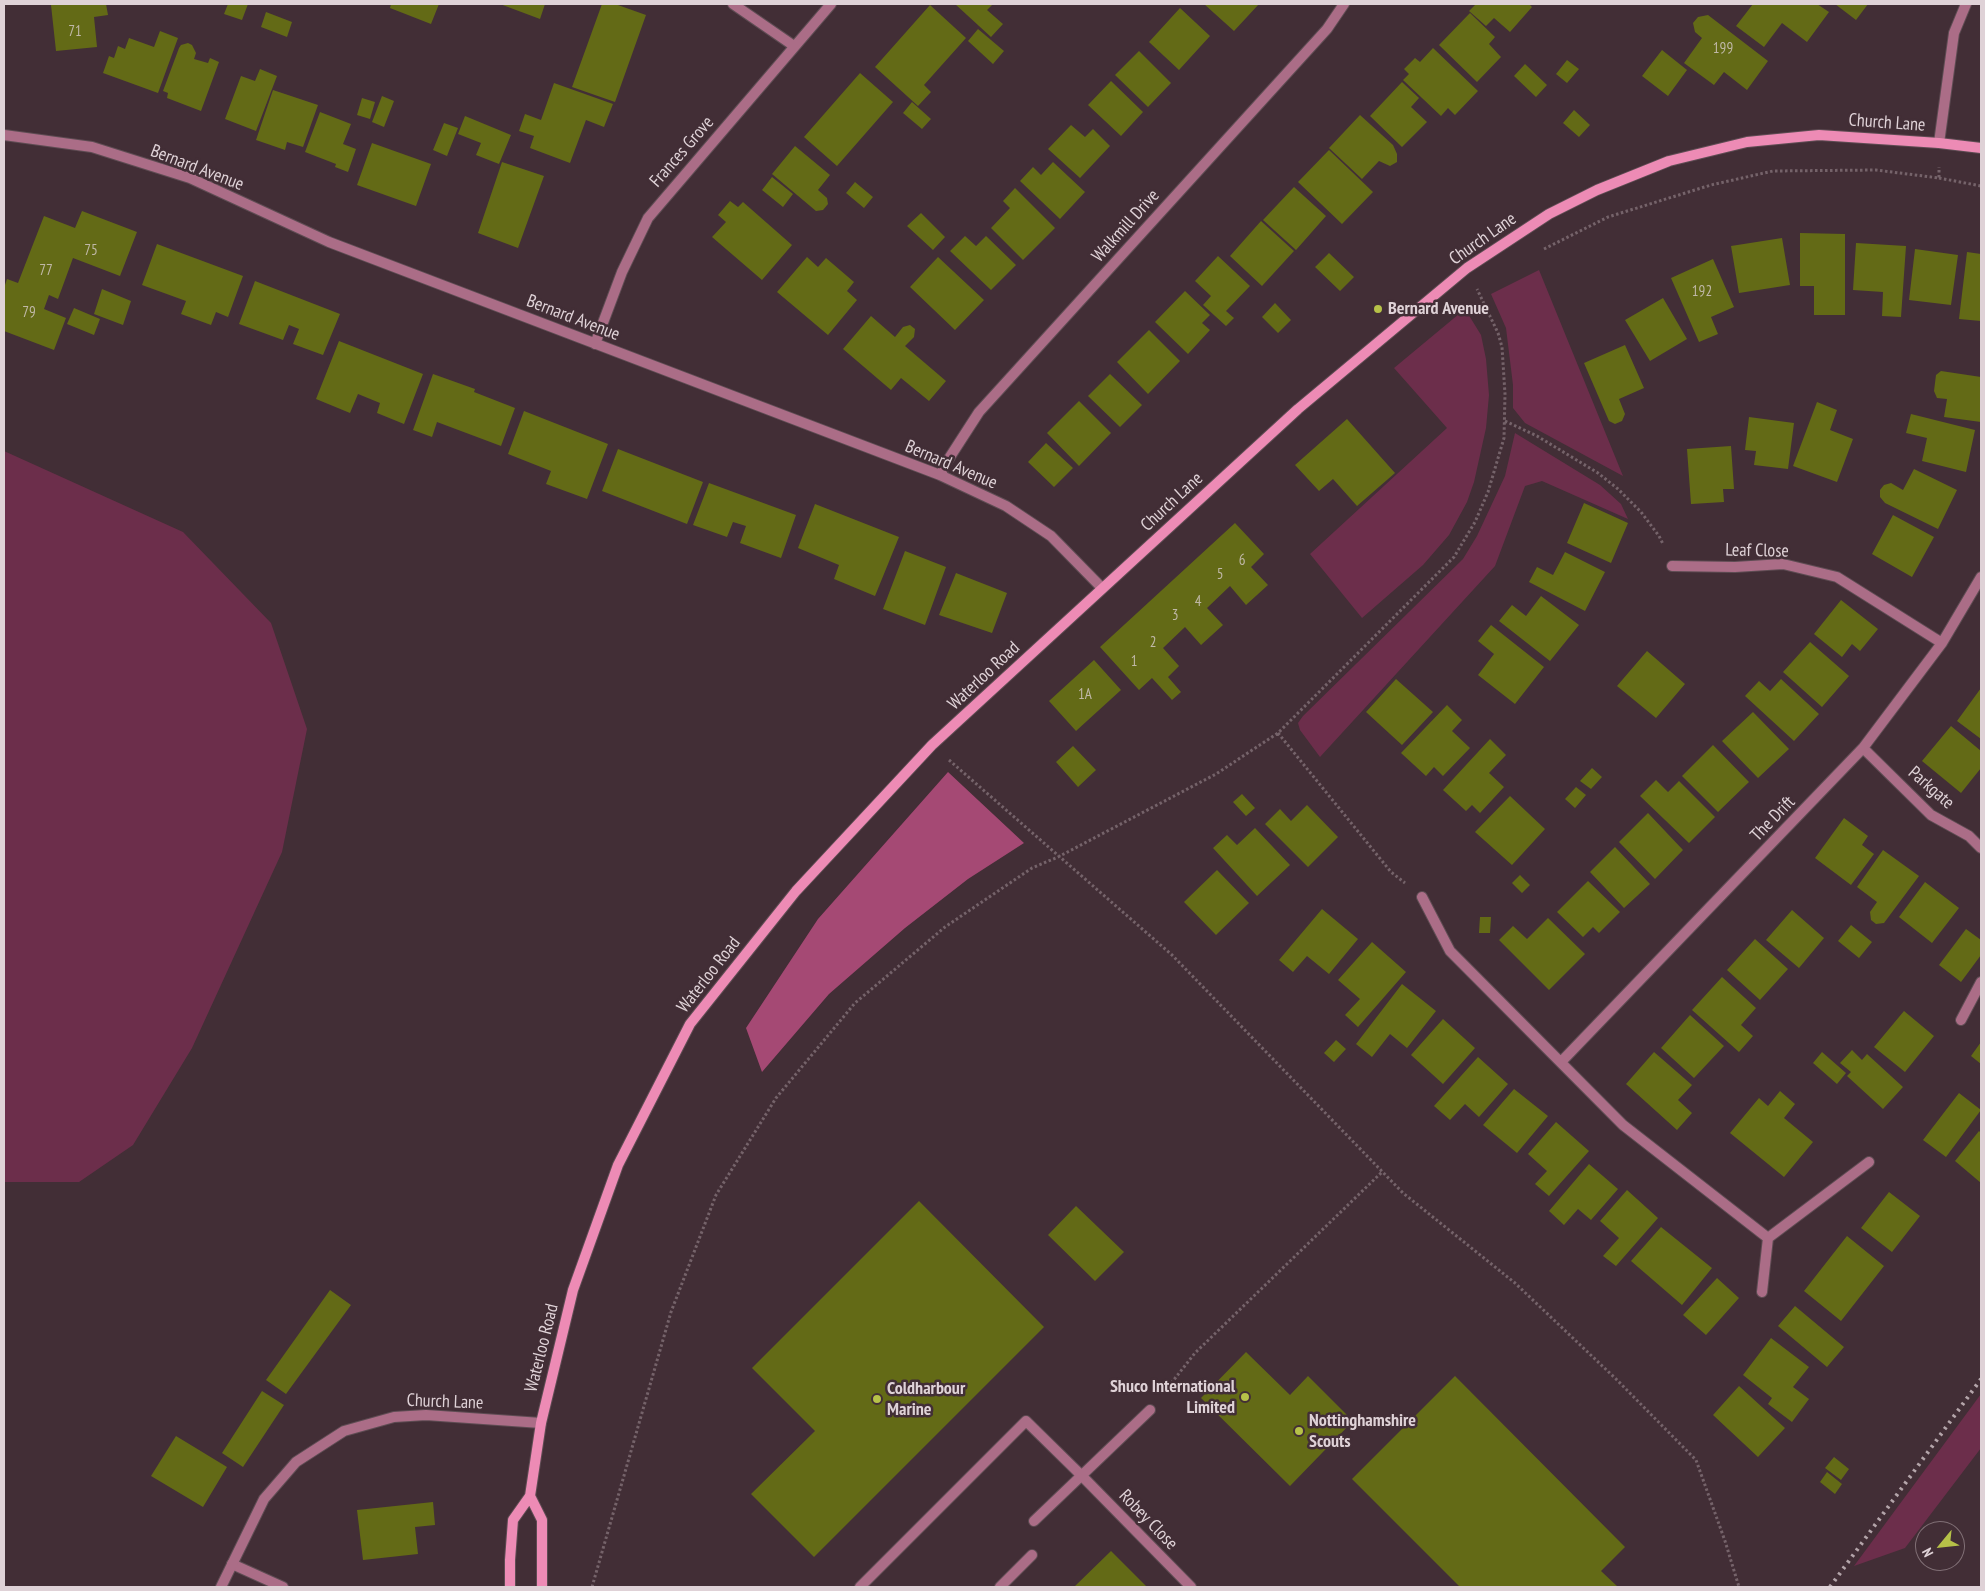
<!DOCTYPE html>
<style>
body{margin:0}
#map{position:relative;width:1985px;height:1591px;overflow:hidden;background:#422e36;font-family:"PT Sans Narrow",sans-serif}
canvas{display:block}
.frame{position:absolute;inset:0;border:5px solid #dfd2d7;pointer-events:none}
.north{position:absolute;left:1915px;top:1521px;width:50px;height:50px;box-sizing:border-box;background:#422e36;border:1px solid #817076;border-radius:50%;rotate:242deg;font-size:14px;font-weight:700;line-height:20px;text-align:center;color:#dfd2d7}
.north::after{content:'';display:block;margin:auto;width:18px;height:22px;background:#b6c148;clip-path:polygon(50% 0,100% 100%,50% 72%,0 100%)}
</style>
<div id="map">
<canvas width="1985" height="1591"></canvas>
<div class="frame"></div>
<div class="north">N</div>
</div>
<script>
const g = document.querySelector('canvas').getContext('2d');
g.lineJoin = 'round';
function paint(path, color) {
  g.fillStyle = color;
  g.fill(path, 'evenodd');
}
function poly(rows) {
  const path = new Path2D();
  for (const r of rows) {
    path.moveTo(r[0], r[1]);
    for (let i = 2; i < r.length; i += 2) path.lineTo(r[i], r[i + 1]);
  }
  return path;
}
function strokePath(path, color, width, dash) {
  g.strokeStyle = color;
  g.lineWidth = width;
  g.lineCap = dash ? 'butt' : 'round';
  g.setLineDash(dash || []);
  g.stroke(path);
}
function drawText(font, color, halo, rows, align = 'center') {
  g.font = font + ' "PT Sans Narrow",sans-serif';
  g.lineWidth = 5;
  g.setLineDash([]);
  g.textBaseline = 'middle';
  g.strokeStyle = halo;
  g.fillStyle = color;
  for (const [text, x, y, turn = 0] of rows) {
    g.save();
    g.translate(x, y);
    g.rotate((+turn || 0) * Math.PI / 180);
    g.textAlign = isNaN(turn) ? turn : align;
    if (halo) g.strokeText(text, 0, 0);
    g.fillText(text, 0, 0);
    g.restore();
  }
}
const green = poly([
 [1539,270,1623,476,1525,423,1513,408,1513,385,1506,328,1491,294],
 [1465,309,1481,335,1486,359,1489,395,1486,428,1474,482,1467,502,1449,535,1423,565,1362,618,1310,554,1447,428,1394,368],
 [1515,433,1600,485,1621,504,1628,519,1542,481,1525,486,1495,566,1320,757,1300,730,1298,723,1303,716,1463,559,1477,536,1505,476],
 [4,451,183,532,271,623,307,729,282,852,192,1048,133,1145,79,1182,4,1182],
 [1981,1394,1981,1448,1905,1548,1854,1566]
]);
const forest = poly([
 [948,772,1024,843,968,879,905,928,829,994,762,1072,746,1028,818,919]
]);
const building = poly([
 [62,4,106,4,108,15,94,17,97,47,56,51,51,5],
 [228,4,248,4,242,20,224,14],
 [391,4,439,4,431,24,390,8],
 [500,4,545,4,540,19],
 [602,4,615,4,646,15,615,102,572,87],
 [955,4,993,4,987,10,1003,24,991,37],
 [1204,4,1259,4,1234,31],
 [1476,4,1529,4,1532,7,1510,32,1494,18,1486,26,1469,11],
 [1753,4,1817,4,1829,12,1807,42,1782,23,1764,47,1736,26],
 [1835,4,1868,4,1856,20],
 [930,5,966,38,924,85,931,92,918,106,875,67],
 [1180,8,1210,36,1179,70,1149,42],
 [266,12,292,22,287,37,261,27],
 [1470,13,1495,37,1489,44,1501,57,1477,82,1439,45],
 [1708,15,1768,61,1747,90,1724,72,1714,85,1684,63,1702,38,1695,32,1693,23,1698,17],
 [978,29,1004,51,993,64,968,41],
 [160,31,178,38,158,93,103,73,109,56,114,58,118,46,125,49,129,38,154,47],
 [188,43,192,45,196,53,194,59,208,63,210,58,219,62,201,111,167,98,168,93,163,91,179,48,181,45],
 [1433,48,1478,91,1455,115,1448,108,1441,116,1403,80,1409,74,1404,69,1415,58,1420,62],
 [1662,50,1687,70,1668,96,1642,76],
 [1139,51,1171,83,1148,107,1115,75],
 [1567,60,1579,69,1567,83,1556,74],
 [1525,64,1547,85,1536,97,1514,76],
 [260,69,277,76,256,131,225,119,241,76,255,81],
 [860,73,893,102,837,166,804,137],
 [1111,81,1143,112,1121,136,1088,105],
 [1402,82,1419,98,1411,107,1427,122,1402,147,1370,116],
 [554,83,613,104,604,127,586,120,570,163,530,148,534,136,519,131,525,114,541,120],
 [273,90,318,105,303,147,287,142,285,150,256,140],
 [382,96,394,101,384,127,372,122],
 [362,98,375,102,370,119,357,115],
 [912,102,931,119,922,129,903,113],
 [1574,110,1590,125,1579,137,1563,123],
 [320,112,351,124,343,144,356,149,348,172,335,167,336,164,305,152],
 [1360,115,1393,145,1397,154,1397,162,1390,166,1379,161,1362,179,1329,148],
 [465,116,511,135,499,164,476,155,481,143,458,134],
 [444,123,458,128,447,156,433,150],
 [1071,125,1085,137,1093,129,1110,146,1080,178,1048,149],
 [372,143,431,164,416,206,357,185],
 [795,146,830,175,818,190,827,198,828,204,823,210,816,211,772,174],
 [1329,150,1373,192,1342,224,1298,182],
 [502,162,544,176,518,248,478,233],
 [1053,162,1085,192,1060,219,1020,181,1033,167,1041,175],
 [772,177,793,194,783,207,762,190],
 [855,182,873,197,864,208,846,193],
 [1294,187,1326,216,1296,250,1263,220],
 [1015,188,1055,228,1023,260,991,228,1010,208,1003,201],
 [730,201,738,207,743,202,792,245,762,280,712,237,726,222,718,215],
 [82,211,137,232,120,276,73,258,58,299,49,295,44,309,66,318,54,350,4,331,4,288,7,279,18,283,44,216,75,228],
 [921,213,945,237,933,250,907,226],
 [1261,221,1294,251,1262,286,1230,256],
 [1800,233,1845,234,1845,315,1814,315,1814,286,1800,286],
 [965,236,976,246,986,236,1016,265,991,290,950,251],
 [1782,238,1790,285,1739,293,1731,246],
 [1856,243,1906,246,1901,317,1882,316,1883,292,1853,290],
 [157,244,243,276,228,317,216,312,211,325,181,314,186,301,142,285],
 [1915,249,1958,255,1951,305,1909,300],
 [1967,252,1981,254,1981,321,1959,319],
 [1329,253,1354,277,1340,291,1315,267],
 [1218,256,1250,286,1226,311,1234,318,1226,326,1203,305,1211,296,1195,281],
 [807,257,818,267,826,258,854,282,847,291,857,300,828,335,777,292],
 [938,257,984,300,955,330,910,287],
 [1713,259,1734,307,1711,317,1718,334,1699,342,1671,278],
 [255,281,340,314,323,355,293,344,299,329,289,325,283,340,239,324],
 [102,289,131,301,123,325,94,314],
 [1185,291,1210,315,1202,323,1210,330,1188,354,1155,322],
 [1663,298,1687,339,1650,361,1625,320],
 [1275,303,1291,320,1278,333,1262,317],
 [74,308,100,319,94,335,67,324],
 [871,316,895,337,903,327,910,325,915,329,914,337,905,346,946,381,929,401,901,378,891,390,843,349],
 [1149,330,1180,361,1148,394,1117,362],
 [339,341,423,374,404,424,377,413,380,403,358,394,350,413,316,399],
 [1625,345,1644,388,1619,399,1625,414,1622,421,1615,424,1609,421,1584,363],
 [1941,371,1981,377,1981,422,1944,417,1947,399,1937,398,1934,391,1936,375],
 [433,374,475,389,474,392,515,408,501,446,437,422,432,437,413,430],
 [1110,374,1142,405,1120,427,1088,396],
 [1079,401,1111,433,1079,466,1047,433],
 [1817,402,1837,410,1830,430,1853,439,1837,482,1793,466],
 [524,411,608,444,587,499,546,484,551,471,508,454],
 [1911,414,1975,430,1966,472,1922,461,1927,438,1906,433],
 [1749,417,1794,423,1788,469,1754,465,1756,451,1745,450],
 [1347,419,1395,473,1357,506,1333,479,1319,491,1295,465],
 [1046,443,1073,468,1054,487,1028,462],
 [1731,446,1734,489,1723,489,1724,502,1691,504,1687,449],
 [618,449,703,482,687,524,602,491],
 [1914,469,1957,490,1938,529,1885,503,1880,497,1880,490,1884,485,1891,483,1903,490],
 [709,483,796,515,781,558,740,543,746,526,733,522,727,537,693,525],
 [1584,503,1628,523,1611,563,1567,543],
 [815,504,899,537,875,596,834,579,839,565,798,548],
 [1893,515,1934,537,1912,577,1872,554],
 [1235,523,1264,554,1251,567,1268,585,1246,605,1230,586,1207,608,1223,625,1201,645,1185,627,1163,648,1179,666,1168,677,1181,692,1172,700,1152,678,1139,690,1100,647],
 [905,551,946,567,925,625,883,609],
 [1565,552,1605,572,1585,611,1529,582,1537,567,1553,575],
 [956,573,1007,593,992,633,939,615],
 [1541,596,1579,625,1550,661,1499,621,1512,605,1526,616],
 [1841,600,1878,629,1860,651,1852,644,1842,657,1814,634],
 [1491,625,1544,667,1515,704,1478,675,1494,654,1478,641],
 [1810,642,1849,676,1822,707,1783,672],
 [1647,651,1685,684,1656,718,1617,686],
 [1094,660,1121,690,1076,731,1049,701],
 [1396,679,1433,712,1402,745,1366,712],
 [1781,679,1819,714,1794,741,1745,696,1759,681,1770,691],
 [1981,688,1981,739,1957,721],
 [1447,705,1462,720,1452,731,1470,748,1443,776,1434,767,1426,776,1401,753],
 [1753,712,1789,749,1758,778,1722,741],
 [1951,726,1981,751,1981,768,1961,793,1922,761],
 [1490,739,1506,755,1489,773,1504,787,1480,813,1472,805,1466,811,1443,790],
 [1713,745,1749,782,1718,812,1682,776],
 [1073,746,1096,770,1078,787,1056,762],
 [1592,768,1602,777,1591,789,1580,781],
 [1656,780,1668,792,1679,781,1715,817,1689,843,1640,796],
 [1576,787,1586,795,1575,808,1565,799],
 [1242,794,1255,808,1246,816,1233,802],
 [1510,796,1545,829,1512,865,1475,832],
 [1307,805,1338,837,1308,867,1265,824,1280,809,1291,821],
 [1648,813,1683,850,1655,879,1619,842],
 [1844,818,1868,836,1862,845,1874,854,1851,885,1815,858],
 [1255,828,1290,865,1257,896,1213,848,1227,835,1237,845],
 [1615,847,1650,884,1624,908,1590,872],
 [1883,850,1919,876,1884,923,1876,924,1871,920,1870,912,1877,902,1857,887],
 [1217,870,1249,903,1216,935,1184,902],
 [1520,875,1530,885,1522,893,1512,883],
 [1588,881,1620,912,1599,933,1593,927,1583,937,1557,912],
 [1925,882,1959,908,1932,943,1899,917],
 [1322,909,1358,939,1329,974,1307,956,1293,972,1279,960],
 [1792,910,1824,938,1799,968,1766,940],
 [1480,917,1491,917,1490,933,1479,933],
 [1548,918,1585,954,1549,990,1499,940,1513,926,1527,939],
 [1851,925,1872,942,1859,958,1838,941],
 [1966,929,1981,940,1981,955,1961,982,1939,965],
 [1755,939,1788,969,1760,1000,1727,970],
 [1372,942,1406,972,1358,1027,1345,1015,1360,999,1338,980],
 [1722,977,1756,1008,1741,1025,1753,1036,1739,1052,1692,1010],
 [1402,984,1436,1011,1407,1048,1390,1034,1372,1057,1356,1044],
 [1904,1011,1934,1036,1905,1072,1874,1047],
 [1690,1015,1724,1046,1694,1078,1661,1048],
 [1443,1019,1475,1048,1443,1084,1411,1055],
 [1336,1040,1346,1049,1334,1062,1324,1053],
 [1981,1042,1981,1064,1971,1056],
 [1852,1050,1862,1060,1867,1054,1903,1087,1883,1109,1847,1076,1851,1072,1840,1063],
 [1654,1052,1692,1085,1678,1100,1692,1113,1677,1130,1626,1084],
 [1822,1052,1846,1073,1837,1084,1813,1063],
 [1478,1057,1508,1084,1479,1117,1465,1104,1450,1120,1434,1106],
 [1514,1089,1548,1116,1517,1153,1483,1125],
 [1780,1091,1795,1104,1784,1118,1813,1142,1784,1177,1730,1133,1759,1098,1768,1106],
 [1959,1093,1981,1110,1946,1157,1923,1140],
 [1556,1122,1589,1151,1549,1196,1535,1184,1547,1171,1528,1154],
 [1979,1131,1981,1133,1981,1183,1955,1161],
 [1589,1164,1618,1189,1591,1220,1578,1209,1564,1225,1549,1211],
 [1627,1190,1658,1218,1616,1266,1603,1256,1619,1238,1600,1221],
 [1889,1192,1920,1216,1892,1252,1861,1228],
 [919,1201,1044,1327,814,1557,751,1494,815,1431,752,1368],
 [1076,1206,1124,1252,1095,1281,1048,1235],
 [1661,1227,1712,1268,1682,1305,1631,1261],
 [1847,1236,1884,1266,1841,1321,1804,1291],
 [1717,1278,1739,1298,1706,1335,1683,1315],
 [330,1290,351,1305,286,1394,266,1380],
 [1795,1306,1844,1347,1827,1367,1778,1326],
 [1771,1338,1809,1367,1793,1387,1809,1399,1792,1422,1768,1404,1772,1398,1743,1375],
 [1246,1352,1290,1395,1308,1376,1353,1421,1290,1486,1201,1398],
 [1455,1376,1625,1547,1601,1571,1618,1587,1460,1587,1352,1479],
 [1739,1386,1785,1428,1758,1457,1713,1415],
 [262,1391,284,1405,243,1467,222,1453],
 [176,1436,227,1467,203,1507,151,1476],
 [1834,1457,1849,1469,1841,1480,1825,1468],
 [1827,1472,1842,1484,1835,1494,1820,1482],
 [433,1502,435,1525,415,1527,418,1554,363,1560,357,1510],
 [1111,1551,1147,1587,1074,1587]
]);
const path = poly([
 [1939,178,1981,186],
 [1544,249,1608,217,1711,185,1773,171,1876,170,1939,178,1939,167],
 [1505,421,1537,436,1598,473,1618,489,1641,512,1659,536,1663,544],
 [1278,733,1391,872,1405,883],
 [949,760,1172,955,1403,1193,1515,1283,1616,1379,1696,1460,1725,1541,1739,1587],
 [1165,1391,1195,1353,1382,1172],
 [592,1587,671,1312,716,1195,776,1098,855,1003,945,927,1032,868,1058,857,1216,774,1278,733,1454,557,1475,522,1488,492,1504,438,1505,394,1502,347,1498,333,1477,289]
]);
const lane = poly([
 [1961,1020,1981,982],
 [232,1564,283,1587],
 [860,1587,1026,1421,1081,1475],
 [1000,1587,1032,1555]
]);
const street = poly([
 [733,4,794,46],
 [4,135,92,147,190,178,329,242,940,475,1006,506,1051,536,1102,588],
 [1939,143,1954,33,1966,4],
 [595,344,622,272,648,218,831,4],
 [940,475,948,460,979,412,1327,29,1344,4],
 [1672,566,1735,567,1783,564,1837,577,1942,643],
 [1863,748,1931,815,1969,836,1981,848],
 [1422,897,1450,951,1623,1125,1768,1238,1869,1162],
 [1561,1062,1863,748,1942,643,1981,577],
 [1762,1292,1768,1238],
 [1081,1475,1191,1587],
 [1034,1521,1150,1410],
 [221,1587,264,1499,296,1462,344,1431,394,1417,426,1415,541,1423]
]);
const secondary = poly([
 [530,1496,542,1520,542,1587],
 [510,1587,510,1560,513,1520,530,1496,541,1423,573,1290,618,1165,690,1024,796,891,932,745,1298,409,1467,268,1549,214,1597,190,1669,161,1747,142,1819,135,1939,143,1981,148]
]);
const rail = poly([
 [1830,1587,1981,1379]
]);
const markers = [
 [1378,309,5,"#b6c148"],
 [1245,1397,5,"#b6c148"],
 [877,1399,5,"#b6c148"],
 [1299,1431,5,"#b6c148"]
];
const numberNames = [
 ["71",75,32],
 ["199",1723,49],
 ["75",91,251],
 ["77",46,271],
 ["192",1702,292],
 ["79",29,313],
 ["6",1242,561],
 ["5",1220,575],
 ["4",1198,602],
 ["3",1175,616],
 ["2",1153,643],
 ["1",1134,662],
 ["1A",1085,695]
];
const streetNames = [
 ["Church Lane",1887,123,4],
 ["Frances Grove",682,152,-49],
 ["Bernard Avenue",197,168,21],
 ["Walkmill Drive",1126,226,-48],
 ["Church Lane",1483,239,-35],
 ["Bernard Avenue",573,318,21],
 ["Bernard Avenue",951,465,23],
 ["Church Lane",1172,502,-43],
 ["Leaf Close",1757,551,1],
 ["Waterloo Road",984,676,-43],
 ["Parkgate",1931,788,41],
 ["The Drift",1773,819,-46],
 ["Waterloo Road",709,975,-52],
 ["Waterloo Road",542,1348,-76],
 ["Church Lane",445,1402,2],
 ["Robey Close",1148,1520,46]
];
const poiNames = [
 ["Bernard Avenue",1388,309],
 ["Shuco International",1235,1387,"right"],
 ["Limited",1235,1408,"right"],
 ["Coldharbour",887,1389],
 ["Marine",887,1410],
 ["Nottinghamshire",1309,1421],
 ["Scouts",1309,1442]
];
paint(green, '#6c2e4b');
paint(forest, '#a54974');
paint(building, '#636a16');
strokePath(lane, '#5e4c53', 12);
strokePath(street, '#5e4c53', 12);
strokePath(secondary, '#5e4c53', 12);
strokePath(path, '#75636a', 3, [2.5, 2.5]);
strokePath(lane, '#ab6d87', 10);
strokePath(street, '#ab6d87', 10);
strokePath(secondary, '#ed8bb5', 10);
strokePath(rail, '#b4a5aa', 4, [2.5, 5]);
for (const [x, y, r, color] of markers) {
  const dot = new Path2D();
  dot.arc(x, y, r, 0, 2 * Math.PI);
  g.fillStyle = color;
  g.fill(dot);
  strokePath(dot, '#422e36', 2);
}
drawText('15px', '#c0b8a7', null, numberNames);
drawText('18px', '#dfd2d7', '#422e36', streetNames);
drawText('bold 18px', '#dfd2d7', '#422e36', poiNames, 'left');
</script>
